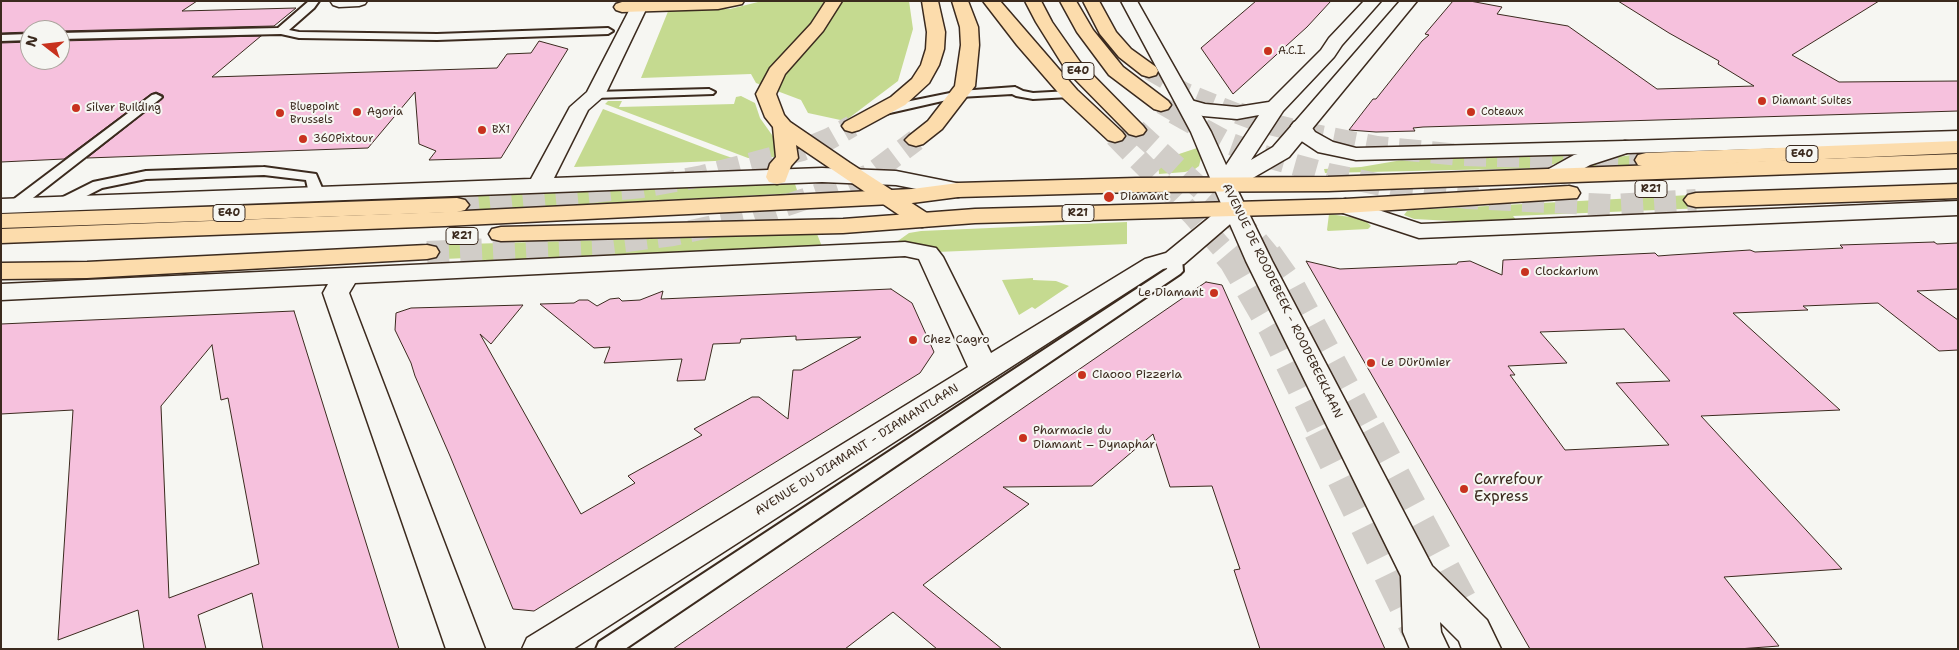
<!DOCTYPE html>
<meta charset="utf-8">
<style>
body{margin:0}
#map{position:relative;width:1959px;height:650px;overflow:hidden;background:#f6f6f2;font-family:"Shantell Sans",sans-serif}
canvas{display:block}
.frame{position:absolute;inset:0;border:2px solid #3b2a1e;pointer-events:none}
.north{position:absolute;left:20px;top:20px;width:50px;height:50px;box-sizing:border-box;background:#f6f6f2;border:1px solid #aba49d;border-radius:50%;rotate:286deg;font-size:14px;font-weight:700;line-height:20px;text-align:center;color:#3b2a1e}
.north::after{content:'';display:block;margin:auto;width:18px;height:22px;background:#c8321e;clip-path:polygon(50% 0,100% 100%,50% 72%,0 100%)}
</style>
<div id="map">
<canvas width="1959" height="650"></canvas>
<div class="frame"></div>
<div class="north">N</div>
</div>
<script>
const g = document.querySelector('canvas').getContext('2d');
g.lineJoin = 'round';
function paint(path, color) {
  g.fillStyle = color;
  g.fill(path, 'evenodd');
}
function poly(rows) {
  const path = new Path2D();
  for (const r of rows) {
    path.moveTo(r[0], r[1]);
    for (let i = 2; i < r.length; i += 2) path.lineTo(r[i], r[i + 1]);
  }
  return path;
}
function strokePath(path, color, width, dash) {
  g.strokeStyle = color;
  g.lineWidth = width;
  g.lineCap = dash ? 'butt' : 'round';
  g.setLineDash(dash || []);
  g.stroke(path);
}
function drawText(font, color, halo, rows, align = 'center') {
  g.font = font + ' "Shantell Sans",sans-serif';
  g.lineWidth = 4;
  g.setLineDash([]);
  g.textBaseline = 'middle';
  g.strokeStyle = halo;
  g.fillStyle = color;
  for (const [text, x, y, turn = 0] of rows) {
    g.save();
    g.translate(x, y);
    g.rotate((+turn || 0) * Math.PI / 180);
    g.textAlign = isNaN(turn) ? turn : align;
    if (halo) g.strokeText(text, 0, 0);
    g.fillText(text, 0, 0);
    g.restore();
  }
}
const green = poly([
 [762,1,909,1,913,29,898,81,845,121,808,113,801,100,756,83,751,74,641,78,669,9,730,9],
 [741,96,755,103,760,118,777,142,774,143,780,149,776,157,748,158,605,104,608,101,622,101,619,107,734,104,736,97],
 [603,109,718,153,738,160,574,167],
 [1197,148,1201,158,1199,166,1195,169,1185,172,1159,174,1158,161],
 [1576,153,1582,155,1542,168,1325,173,1324,169,1361,167,1408,159],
 [1639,154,1653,165,1585,167,1610,158],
 [794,181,798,193,454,211,464,194],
 [1690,195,1705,208,1513,216,1518,222,1452,221,1414,219,1404,215,1407,211,1413,210],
 [1329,214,1357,218,1366,221,1371,226,1368,229,1328,231,1327,230],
 [1127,222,1127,244,937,252,895,243,909,233,921,231],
 [817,234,823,249,464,265,467,258,421,260,431,245],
 [1033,278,1033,280,1056,281,1069,286,1035,309,1032,307,1019,315,1002,280]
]);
const building = poly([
 [1,1,197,1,182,11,296,8,274,26,60,31,30,30,30,32,1,33,1,1],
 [1256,1,1331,1,1307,27,1233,94,1201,48,1256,1],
 [1453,1,1470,1,1502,7,1497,14,1568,26,1657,89,1754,86,1718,64,1719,61,1669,33,1618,1,1879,1,1792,55,1839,82,1958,81,1958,111,1423,127,1413,128,1415,131,1376,132,1349,130,1373,99,1376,99,1422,41,1429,35,1425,34,1453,1],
 [261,36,212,77,497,68,507,54,531,53,539,41,568,49,501,158,429,160,436,151,419,144,415,92,368,148,87,158,163,98,163,95,156,92,151,94,64,159,1,162,1,43,30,42,30,60,60,60,60,41,261,36],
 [1934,242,1937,244,1958,243,1958,289,1917,291,1958,320,1958,350,1939,351,1878,303,1803,306,1808,310,1733,313,1840,410,1701,416,1842,569,1724,577,1779,646,1738,649,1530,649,1306,261,1340,269,1457,264,1458,262,1470,261,1502,275,1503,260,1655,253,1658,256,1671,255,1750,250,1755,252,1843,248,1840,245,1934,242],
 [1624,329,1670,381,1616,383,1669,445,1565,450,1510,375,1515,375,1508,366,1567,363,1540,332,1624,329],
 [1206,282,1222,285,1385,649,1260,649,1234,570,1240,569,1212,486,1170,487,1153,434,1092,486,1003,487,1029,504,923,585,1002,649,937,649,893,612,845,649,673,649,1206,282],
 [891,289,912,303,934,352,920,373,534,611,513,609,450,456,415,376,411,363,395,330,396,313,411,308,523,305,491,344,480,334,581,514,635,483,628,476,702,435,694,429,752,397,759,397,788,419,793,370,801,370,861,337,796,340,796,336,741,339,740,343,713,344,705,380,677,381,682,359,604,363,610,347,594,348,540,304,574,303,579,300,588,300,597,306,610,299,619,298,622,301,640,300,663,291,661,299,891,289],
 [294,311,399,649,263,649,252,593,198,615,206,649,144,649,138,610,58,640,73,410,1,414,1,324,294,311],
 [212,345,221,400,228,398,259,564,169,598,161,406,212,345]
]);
const trunkTunnelFar3 = poly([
 [1149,71,1184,91,1241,114],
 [1161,105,1177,114]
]);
const trunkTunnelFar2 = poly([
 [1174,113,1228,143,1267,157,1328,174,1406,190,1468,198,1611,205,1696,200],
 [1238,113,1262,122,1310,134,1377,147,1460,155,1646,160],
 [1136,130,1254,237,1269,255],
 [1115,136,1193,215,1228,255],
 [457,205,642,187,703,176,802,150,829,139,852,126],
 [427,252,603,244,673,235,746,219,846,185,871,174,916,140]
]);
const trunkTunnelFar1 = poly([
 [1227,254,1233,261,1272,328,1322,431],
 [1268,254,1292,288,1369,431]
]);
const trunkTunnel = poly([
 [1321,430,1418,629],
 [1368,430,1468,617]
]);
const service = poly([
 [309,1,319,1,314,8,289,30,299,32,437,34,608,28,613,31,608,34,437,40,299,38,281,34,60,39,60,33,278,28,309,1],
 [30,34,30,40,1,41,1,35,30,34],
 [1015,87,1023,91,1033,93,1070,91,1076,94,1070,97,1033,99,1016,96,1012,94,960,97,881,115,875,111,881,107,960,91,1015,87],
 [709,89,715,92,713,94,595,98,589,95,595,92,709,89],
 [156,94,162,97,160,99,20,208,10,208,8,205,10,202,152,95,156,94],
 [264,167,316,174,322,188,322,195,315,199,310,198,306,180,264,175,146,179,102,188,67,206,57,206,55,203,57,200,93,182,146,171,264,167],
 [1175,255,1180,256,1182,259,1183,271,1180,274,625,649,596,649,599,642,1167,269,1168,259,1170,256,1175,255]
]);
const minor = poly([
 [367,1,365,4,359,6,339,7,333,5,331,2,367,1],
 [1121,1,1137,1,1211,132,1235,185,1232,190,1224,192,1216,190,1213,185,1191,132,1121,1],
 [1301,120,1308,122,1315,132,1333,142,1356,148,1625,141,1633,142,1636,147,1633,152,1625,153,1356,160,1318,152,1300,140,1291,126,1294,122,1301,120],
 [1235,201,1243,203,1247,208,1243,213,1184,264,1163,269,573,649,522,649,527,638,968,367,919,259,905,256,355,283,349,293,485,649,446,649,323,293,328,284,1,300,1,284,905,242,936,248,943,257,991,353,1145,259,1166,253,1227,203,1235,201]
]);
const tertiary = poly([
 [634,1,650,1,605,95,588,110,554,178,822,168,896,171,966,185,969,190,966,195,958,197,896,185,822,182,1,213,1,199,531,179,570,107,587,92,634,1],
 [1364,1,1381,1,1342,45,1334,57,1283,111,1251,160,1273,147,1400,1,1417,1,1289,157,1232,190,1224,192,1216,190,1213,185,1259,115,1237,119,1203,116,1180,109,1177,105,1180,101,1187,99,1205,104,1237,107,1269,102,1321,50,1329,38,1364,1],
 [1958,131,1958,143,1627,153,1590,165,1563,180,1555,182,1547,180,1544,175,1547,170,1574,155,1625,141,1958,131],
 [1345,199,1421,224,1958,201,1958,215,1419,238,1337,211,1333,206,1337,201,1345,199]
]);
const secondary = poly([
 [1224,178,1232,180,1235,185,1272,261,1432,566,1487,620,1501,649,1462,649,1459,641,1440,622,1441,632,1449,649,1410,649,1403,632,1401,576,1246,261,1213,185,1216,180,1224,178]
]);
const primary = poly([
 [1958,154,1958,168,1328,191,1136,192,958,197,912,203,445,226,1,243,1,229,445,212,912,189,958,183,1136,178,1328,177,1958,154],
 [1569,186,1577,188,1580,193,1577,198,1345,213,975,223,843,233,501,241,492,239,489,234,492,229,501,227,843,219,975,209,1345,199,1569,186]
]);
const trunk = poly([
 [744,1,742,4,718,9,622,12,616,10,614,7,616,4,622,2,744,1],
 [826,1,842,1,823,31,785,74,776,94,784,115,790,122,850,163,930,215,934,220,930,225,922,227,914,225,796,145,798,158,791,166,785,182,777,184,769,182,766,177,770,164,776,157,773,127,765,117,756,94,770,68,811,24,826,1],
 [922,1,938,1,945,32,944,49,939,65,929,83,905,105,859,130,852,132,845,130,842,126,845,122,891,97,912,79,921,65,926,49,927,32,922,1],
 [952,1,968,1,978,27,979,45,975,86,942,129,923,144,916,146,909,144,905,140,909,136,928,121,955,86,961,45,960,27,952,1],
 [983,1,1000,1,1077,90,1122,132,1125,136,1122,140,1115,142,1108,140,1063,98,1017,45,983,1],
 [1025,1,1041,1,1052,22,1080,62,1143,126,1146,130,1143,134,1136,136,1129,134,1066,70,1036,22,1025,1],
 [1060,1,1076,1,1093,30,1123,67,1168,101,1171,105,1168,109,1161,111,1154,109,1109,75,1077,32,1060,1],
 [1083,1,1099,1,1116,32,1131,49,1156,67,1158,71,1156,75,1149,77,1142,75,1119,57,1100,34,1083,1],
 [1958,141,1958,153,1646,167,1638,165,1635,160,1638,155,1646,153,1958,141],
 [1958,184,1958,198,1696,207,1688,205,1684,200,1688,195,1696,193,1958,184],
 [457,198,465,200,469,205,465,210,457,212,1,228,1,214,457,198],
 [427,245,436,247,439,252,436,257,427,259,87,278,1,279,1,263,87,262,427,245]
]);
const markers = [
 [1268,51,5,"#c8321e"],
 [1762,101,5,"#c8321e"],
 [76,108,5,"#c8321e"],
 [357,112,5,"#c8321e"],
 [1471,112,5,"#c8321e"],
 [280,113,5,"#c8321e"],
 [482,130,5,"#c8321e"],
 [303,139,5,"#c8321e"],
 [1109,197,6,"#c8321e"],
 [1525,272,5,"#c8321e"],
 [1214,293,5,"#c8321e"],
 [913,340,5,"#c8321e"],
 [1371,363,5,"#c8321e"],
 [1082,375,5,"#c8321e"],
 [1023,438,5,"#c8321e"],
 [1464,489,5,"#c8321e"]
];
const farPoinames = [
 ["A.C.I.",1278,51],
 ["Diamant Suites",1772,101],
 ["Bluepoint",290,107],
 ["Brussels",290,120],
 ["Silver Building",86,108],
 ["Agoria",367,112],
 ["Coteaux",1481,112],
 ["BX1",492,130],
 ["360Pixtour",313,139]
];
const shields = [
 [1078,71,32],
 [1802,154,32],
 [1651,189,32],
 [229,213,32],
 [1078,213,32],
 [462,236,32]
];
const shieldNames = [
 ["E40",1078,71],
 ["E40",1802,154],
 ["R21",1651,189],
 ["E40",229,213],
 ["R21",1078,213],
 ["R21",462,236]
];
const poiNames = [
 ["Diamant",1120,197],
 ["Clockarium",1535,272],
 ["Le Diamant",1204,293,"right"],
 ["Chez Cagro",923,340],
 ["Le Dürümier",1381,363],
 ["Ciaooo Pizzeria",1092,375],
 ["Pharmacie du",1033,431],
 ["Diamant – Dynaphar",1033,445]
];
const streetNames = [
 ["AVENUE DE ROODEBEEK - ROODEBEEKLAAN",1282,301,64],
 ["AVENUE DU DIAMANT - DIAMANTLAAN",857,450,-32]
];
const nearPoinames = [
 ["Carrefour",1474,480],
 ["Express",1474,497]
];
paint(green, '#c5da90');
paint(building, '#f6c1dd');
strokePath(building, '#3b2a1e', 1);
strokePath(trunkTunnelFar3, '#d1cdc8', 18, [18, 9]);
strokePath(trunkTunnelFar2, '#d1cdc8', 22, [22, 11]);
strokePath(trunkTunnelFar1, '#d1cdc8', 28, [28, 14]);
strokePath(trunkTunnel, '#d1cdc8', 35, [35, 18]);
strokePath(service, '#3b2a1e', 4);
strokePath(minor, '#3b2a1e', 3);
strokePath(tertiary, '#3b2a1e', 3);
strokePath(secondary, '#3b2a1e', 3);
strokePath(primary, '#3b2a1e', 3);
strokePath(trunk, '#3b2a1e', 3);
paint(service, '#f6f6f2');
paint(minor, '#f6f6f2');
paint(tertiary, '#f6f6f2');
paint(secondary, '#f6f6f2');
paint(primary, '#fcdcac');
paint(trunk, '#fcdcac');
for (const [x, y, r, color] of markers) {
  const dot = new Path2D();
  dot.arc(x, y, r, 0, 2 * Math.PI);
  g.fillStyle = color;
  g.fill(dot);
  strokePath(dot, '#f6f6f2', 2);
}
drawText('11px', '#3b2a1e', '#f6f6f2', farPoinames, 'left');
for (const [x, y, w] of shields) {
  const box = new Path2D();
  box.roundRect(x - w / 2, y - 8.5, w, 17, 4);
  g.fillStyle = '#f6f6f2';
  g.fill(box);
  strokePath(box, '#3b2a1e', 1);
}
drawText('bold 11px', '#3b2a1e', null, shieldNames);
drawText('12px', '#3b2a1e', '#f6f6f2', poiNames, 'left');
drawText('12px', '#3b2a1e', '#f6f6f2', streetNames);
drawText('15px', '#3b2a1e', '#f6f6f2', nearPoinames, 'left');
</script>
